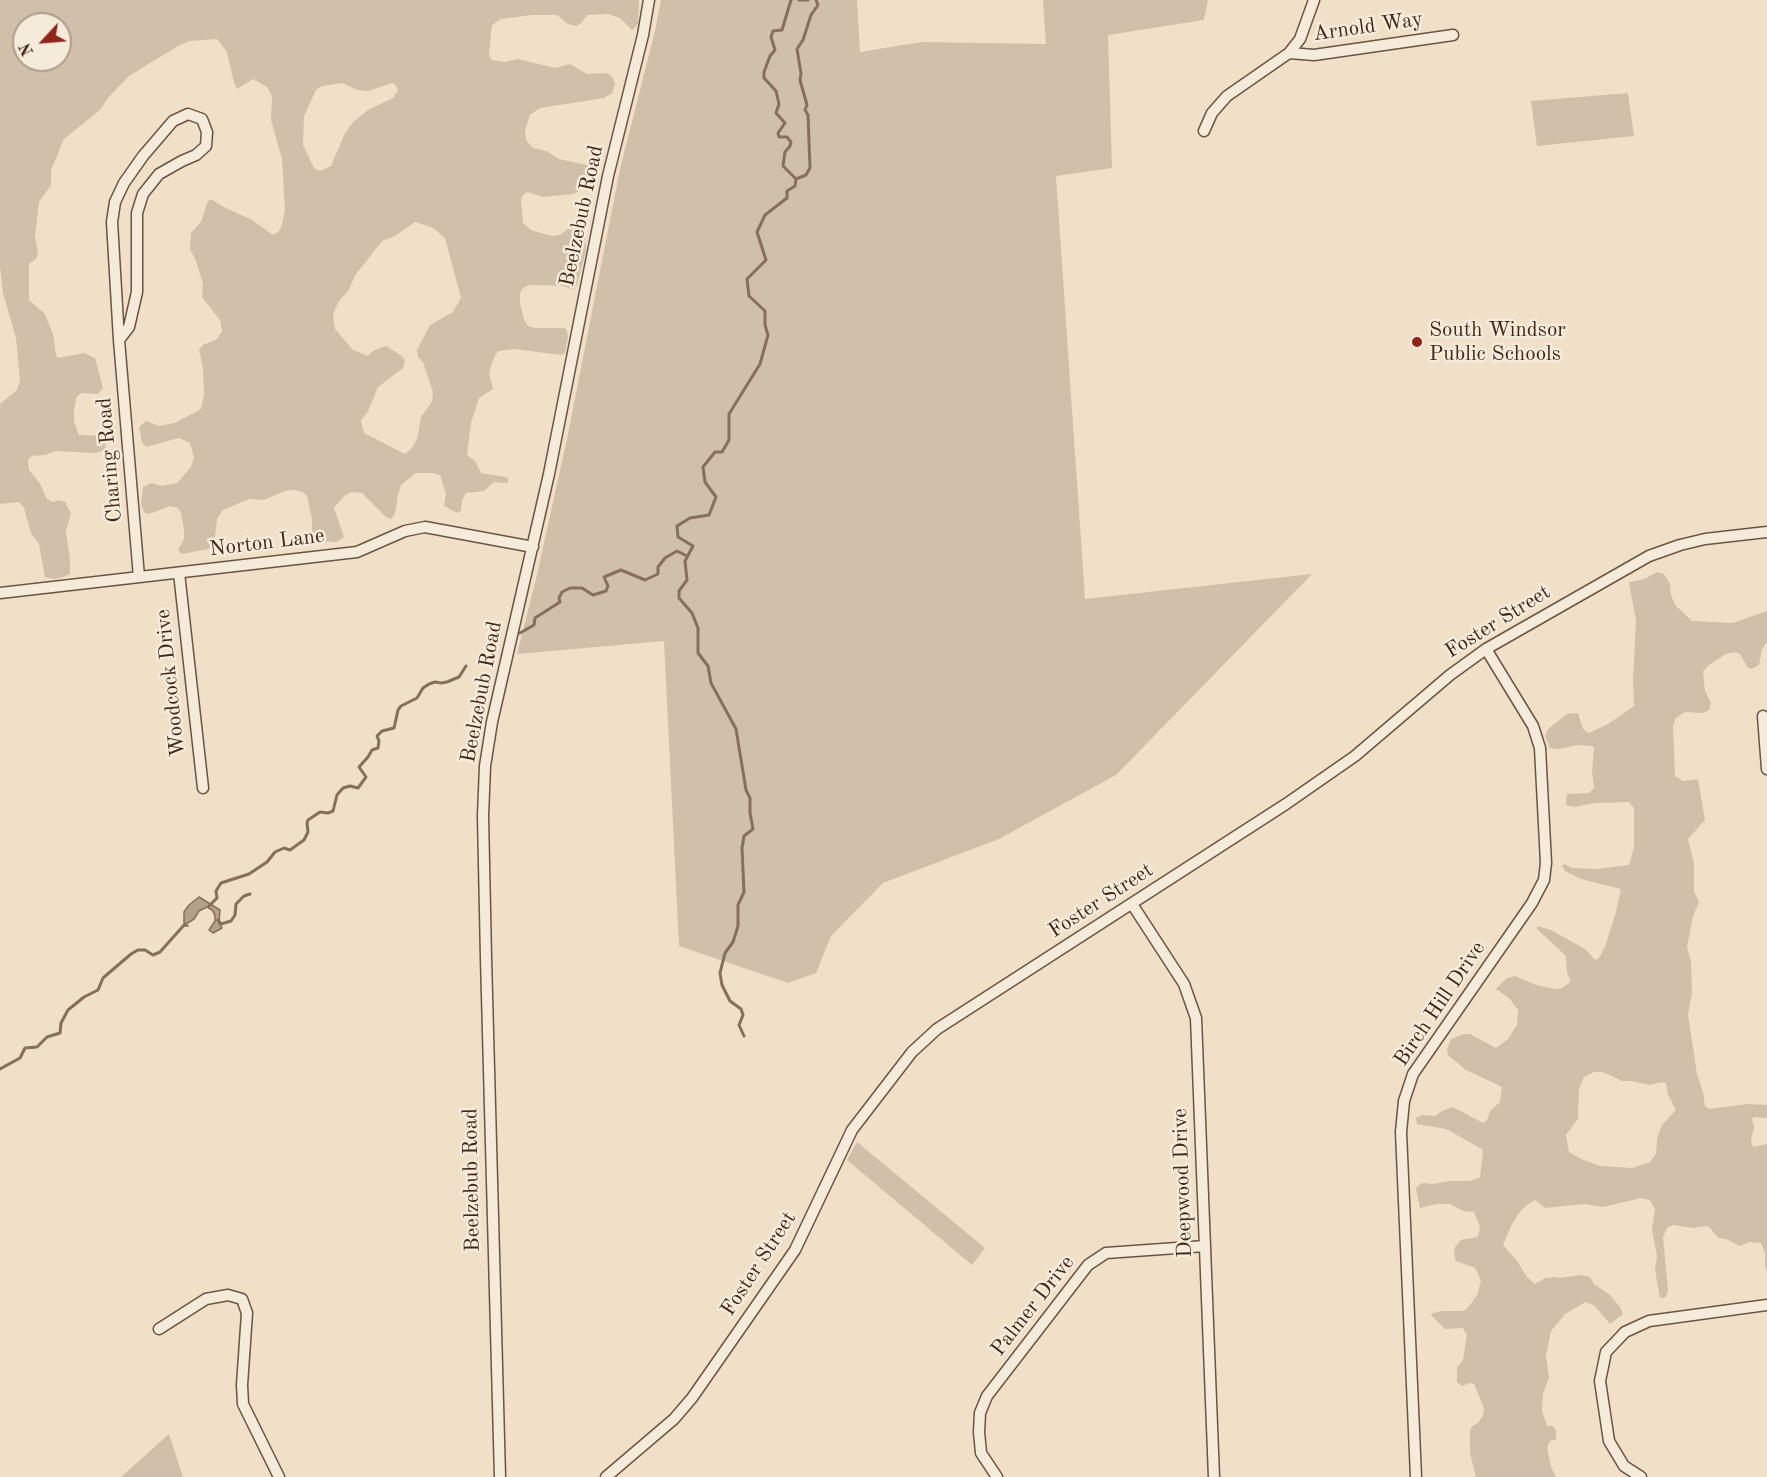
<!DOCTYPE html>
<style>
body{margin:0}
#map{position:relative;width:1767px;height:1477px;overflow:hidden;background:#efe0c7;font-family:"Old Standard TT",serif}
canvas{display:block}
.north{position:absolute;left:12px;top:12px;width:60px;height:60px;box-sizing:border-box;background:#f5ebdb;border:2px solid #ad9c8c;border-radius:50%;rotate:244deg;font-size:16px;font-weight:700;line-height:24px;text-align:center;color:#402616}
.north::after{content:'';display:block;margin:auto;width:21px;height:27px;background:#8f2418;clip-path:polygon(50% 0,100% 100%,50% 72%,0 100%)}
</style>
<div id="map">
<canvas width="1767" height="1477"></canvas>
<div class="north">N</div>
</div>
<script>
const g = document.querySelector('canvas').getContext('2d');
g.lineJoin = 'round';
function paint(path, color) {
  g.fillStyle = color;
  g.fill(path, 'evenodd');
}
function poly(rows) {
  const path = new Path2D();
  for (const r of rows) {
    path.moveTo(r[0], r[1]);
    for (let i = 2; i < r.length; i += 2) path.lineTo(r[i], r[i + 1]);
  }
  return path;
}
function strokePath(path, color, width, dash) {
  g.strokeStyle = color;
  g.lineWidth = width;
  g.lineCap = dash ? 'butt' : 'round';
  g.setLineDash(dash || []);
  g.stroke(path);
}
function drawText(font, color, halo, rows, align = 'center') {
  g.font = font + ' "Old Standard TT",serif';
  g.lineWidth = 5;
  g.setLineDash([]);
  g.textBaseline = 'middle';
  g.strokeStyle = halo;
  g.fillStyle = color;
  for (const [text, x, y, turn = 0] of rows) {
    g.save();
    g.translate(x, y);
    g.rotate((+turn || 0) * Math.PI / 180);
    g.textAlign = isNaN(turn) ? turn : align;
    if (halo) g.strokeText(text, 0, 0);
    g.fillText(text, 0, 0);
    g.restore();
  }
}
const green = poly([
 [0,0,639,0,638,24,632,30,620,18,608,14,587,15,581,23,576,26,568,24,557,15,532,15,501,19,492,25,489,54,492,60,505,62,518,59,555,68,570,64,587,74,605,73,612,76,615,84,612,93,604,98,540,108,530,115,525,131,526,140,533,148,546,151,559,159,587,165,590,168,579,191,573,194,543,197,527,192,524,194,521,199,523,223,531,230,552,236,560,235,570,227,585,231,586,250,577,285,574,290,563,286,529,285,523,288,520,293,520,303,524,320,528,326,535,328,564,328,567,330,568,337,565,353,561,355,514,349,498,351,493,360,489,373,493,389,479,398,478,401,471,423,467,455,475,461,481,473,505,477,508,478,508,483,494,482,484,491,466,493,462,500,461,511,457,513,444,506,446,494,440,475,432,473,416,473,401,485,398,495,395,514,391,519,386,517,362,493,352,492,344,496,334,508,344,537,336,542,316,541,312,535,312,519,307,496,302,492,295,490,285,491,264,500,249,499,223,510,217,519,214,546,208,549,182,554,178,550,184,539,184,529,181,513,178,508,170,506,152,513,147,514,144,512,141,504,143,487,151,483,162,486,177,483,191,467,194,458,190,443,179,438,146,447,142,442,139,427,146,421,159,426,175,423,201,409,204,395,203,369,199,350,203,345,217,339,222,331,220,320,202,297,203,284,196,261,190,249,191,233,201,222,208,201,211,199,222,206,252,220,273,235,279,231,282,225,285,210,282,159,271,120,272,96,267,87,253,79,237,89,234,83,227,52,217,39,189,41,178,46,129,76,108,98,100,110,64,139,51,170,51,185,39,202,35,237,38,252,36,259,29,264,29,300,45,314,53,334,56,355,58,358,84,353,95,358,103,388,98,394,82,393,77,396,74,410,74,421,79,435,104,436,106,449,104,451,95,453,55,451,46,455,32,456,28,460,29,470,39,482,47,499,53,502,59,500,65,502,71,513,66,531,70,560,70,574,64,577,54,579,45,577,39,544,31,533,24,508,19,502,0,504,0,404,17,390,20,381,16,338,3,293,0,267],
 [24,24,60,24,60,60,24,60],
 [342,83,358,90,368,91,392,83,395,84,398,90,393,98,368,110,354,121,345,133,331,166,320,171,314,168,303,145,304,116,316,90,322,86],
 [415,222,433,228,445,238,461,298,453,312,430,325,417,350,418,357,423,362,433,392,432,402,421,417,417,439,412,448,405,454,364,433,361,421,368,411,378,387,403,368,405,362,403,357,386,346,373,351,368,356,353,350,335,329,333,314,339,301,348,291,356,274,382,241,395,236],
 [661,0,857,0,860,52,922,42,1046,44,1043,0,1208,0,1204,20,1108,35,1112,168,1056,176,1085,599,1312,574,1116,775,999,839,883,883,831,936,816,973,788,983,679,946,664,641,517,654,536,579,567,439,620,169,655,31],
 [1628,93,1634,136,1537,146,1531,101],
 [1657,572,1664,574,1670,584,1671,595,1675,605,1692,621,1733,623,1767,611,1767,642,1762,649,1759,665,1751,669,1748,668,1740,654,1735,652,1726,654,1709,665,1703,671,1705,691,1711,703,1709,710,1703,713,1685,712,1676,718,1673,725,1675,776,1683,781,1698,779,1705,820,1688,839,1694,863,1694,892,1699,902,1693,916,1687,947,1691,961,1692,993,1688,1015,1697,1074,1703,1092,1705,1106,1709,1109,1748,1104,1767,1105,1767,1118,1754,1117,1752,1119,1754,1127,1751,1139,1752,1145,1754,1147,1767,1144,1767,1272,1765,1266,1765,1253,1761,1243,1749,1242,1740,1246,1726,1239,1718,1238,1710,1228,1706,1226,1693,1228,1673,1225,1667,1228,1663,1237,1668,1290,1666,1297,1660,1298,1655,1270,1657,1256,1652,1230,1655,1209,1650,1200,1641,1198,1603,1207,1585,1204,1545,1208,1535,1200,1531,1202,1522,1209,1512,1224,1503,1245,1517,1261,1527,1277,1535,1284,1545,1278,1556,1277,1561,1278,1580,1275,1590,1277,1594,1284,1610,1295,1620,1307,1623,1314,1610,1324,1595,1306,1586,1302,1565,1314,1551,1331,1546,1356,1549,1377,1543,1394,1542,1411,1547,1426,1553,1426,1556,1431,1556,1439,1550,1441,1547,1447,1551,1467,1556,1477,1476,1477,1470,1453,1470,1431,1472,1426,1478,1423,1483,1415,1484,1408,1474,1384,1470,1383,1462,1386,1457,1382,1457,1367,1463,1360,1467,1335,1463,1328,1445,1329,1431,1315,1433,1313,1442,1311,1463,1311,1467,1309,1477,1295,1481,1281,1475,1268,1456,1261,1454,1254,1455,1247,1461,1240,1477,1237,1480,1230,1479,1224,1474,1212,1463,1211,1450,1204,1437,1204,1420,1208,1416,1189,1420,1184,1424,1183,1433,1184,1449,1181,1471,1181,1480,1177,1483,1152,1482,1149,1446,1129,1417,1124,1416,1118,1422,1115,1435,1116,1442,1111,1453,1107,1483,1123,1487,1120,1490,1111,1500,1102,1502,1087,1466,1070,1448,1055,1447,1050,1451,1039,1464,1034,1470,1034,1496,1048,1508,1039,1517,1025,1518,1010,1509,998,1496,989,1507,978,1515,976,1536,985,1555,989,1562,988,1569,983,1570,979,1567,972,1566,956,1537,929,1537,926,1551,930,1585,949,1595,960,1599,958,1605,947,1616,912,1621,889,1581,879,1565,871,1562,866,1564,864,1572,868,1598,869,1629,865,1634,847,1634,808,1629,802,1594,803,1575,807,1566,805,1567,794,1589,793,1594,788,1592,771,1594,749,1593,746,1578,745,1559,749,1550,748,1545,736,1548,729,1567,714,1578,713,1583,729,1589,733,1608,724,1634,706,1633,680,1636,620,1629,584,1630,582,1644,579],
 [1594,1072,1603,1072,1622,1081,1631,1081,1650,1085,1661,1082,1666,1083,1668,1095,1676,1110,1662,1125,1657,1138,1656,1154,1650,1162,1632,1168,1600,1166,1581,1159,1569,1152,1566,1135,1578,1119,1579,1089,1584,1077],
 [857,1142,985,1248,972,1265,847,1160],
 [169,1434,183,1477,121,1477]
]);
const water = poly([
 [199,897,220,910,219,923,222,928,213,933,209,930,215,921,215,915,212,910,207,907,199,911,194,919,186,924,188,926,184,926,184,912,189,905,199,897]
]);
const stream = poly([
 [791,0,782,30,773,31,771,37,775,50,770,56,764,72,764,78,776,91,779,104,776,113,785,123,778,133,779,137,787,137,791,142,790,146,785,152,783,166,796,179],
 [799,0,808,0],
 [520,633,534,625,535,618,560,602,559,598,562,592,570,588,582,588,593,595,606,591,608,586,604,577,621,570,645,580,658,574,658,567,665,558,677,551,687,556],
 [209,906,217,898,216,891,221,883,249,874,267,862,275,852,284,848,290,850,304,840,308,832,307,823,308,820,320,812,328,813,333,811,337,795,343,788,350,786,358,788,366,777,359,767,368,757,372,750,378,748,379,741,377,736,382,731,394,728,398,710,401,706,417,698,423,688,429,684,435,682,441,683,447,682,459,677,466,666],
 [218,920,221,924,231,921,235,915,236,904,244,896,250,894],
 [744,1036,739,1025,743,1015,741,1009,730,1001,722,985,720,973,725,953,733,942,738,926,738,905,744,892,742,848,744,836,753,829,750,813,750,798,746,790,736,729,711,683,708,666,698,653,698,628,692,613,679,598,679,591,687,580,685,561,693,546,678,537,677,526,690,518,709,515,716,497,705,482,703,467,715,452,722,452,729,440,729,414,760,364,768,335,765,325,765,311,749,296,747,279,766,260,757,232,765,215,787,198,787,191,795,186,796,179,806,175,810,168,808,115,805,110,807,105,800,80,801,74,797,49,803,40,811,15,818,5,816,0],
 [0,1069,20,1058,25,1048,37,1047,47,1037,60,1033,61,1023,68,1010,84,997,98,990,103,978,131,954,138,950,145,950,153,955,160,952,185,924]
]);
const minor = poly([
 [1289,53,1314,55,1453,35],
 [188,114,202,119,207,132,206,146,196,155,182,161,159,174,143,194,137,213,137,292,129,327,119,340,112,222,115,202,124,183,143,156,173,121,188,114],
 [1204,131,1212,113,1227,96,1289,53,1300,39,1314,0],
 [119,340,139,577],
 [179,573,203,788],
 [0,593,357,552,405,531,425,527,533,547],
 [1763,716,1767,769],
 [1132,904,1184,984,1196,1018,1214,1477],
 [159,1329,206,1299,228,1295,242,1299,247,1313,242,1385,243,1404,279,1477],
 [500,1477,486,958,483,816,485,766,492,722,549,474,608,176,643,35,649,0],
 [606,1477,674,1419,692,1398,795,1250,852,1130,912,1052,937,1029,1286,804,1355,756,1450,675,1486,649,1649,556,1680,545,1705,539,1767,532],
 [997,1477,981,1453,979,1432,980,1413,987,1396,1088,1265,1106,1253,1205,1246],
 [1416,1477,1401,1132,1404,1101,1413,1074,1532,903,1544,880,1546,863,1540,748,1533,726,1486,649],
 [1641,1477,1624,1466,1609,1441,1600,1381,1606,1352,1625,1332,1649,1321,1767,1305]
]);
const markers = [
 [1417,342,6,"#8f2418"]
];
const streetNames = [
 ["Arnold Way",1368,27,-8],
 ["Beelzebub Road",582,216,-78],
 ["Charing Road",110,460,-95],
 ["Norton Lane",267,543,-7],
 ["Foster Street",1498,622,-32],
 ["Woodcock Drive",171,683,-96],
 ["Beelzebub Road",482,692,-79],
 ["Foster Street",1101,901,-33],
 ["Birch Hill Drive",1440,1004,-56],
 ["Beelzebub Road",472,1180,-91],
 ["Deepwood Drive",1183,1183,-92],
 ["Foster Street",759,1264,-57],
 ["Palmer Drive",1033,1306,-52]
];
const poiNames = [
 ["South Windsor",1429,330],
 ["Public Schools",1429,354]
];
paint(green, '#d1c0a9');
paint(water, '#b4a18b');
strokePath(water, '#86705c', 1.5);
strokePath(stream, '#86705c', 3);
strokePath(minor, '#6c5442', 13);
strokePath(minor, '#f5ebdb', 10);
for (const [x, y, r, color] of markers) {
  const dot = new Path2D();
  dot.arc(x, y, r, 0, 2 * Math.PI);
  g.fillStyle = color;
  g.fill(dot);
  strokePath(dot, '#f5ebdb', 2);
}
drawText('21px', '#402616', '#f5ebdb', streetNames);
drawText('21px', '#402616', '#f5ebdb', poiNames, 'left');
</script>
